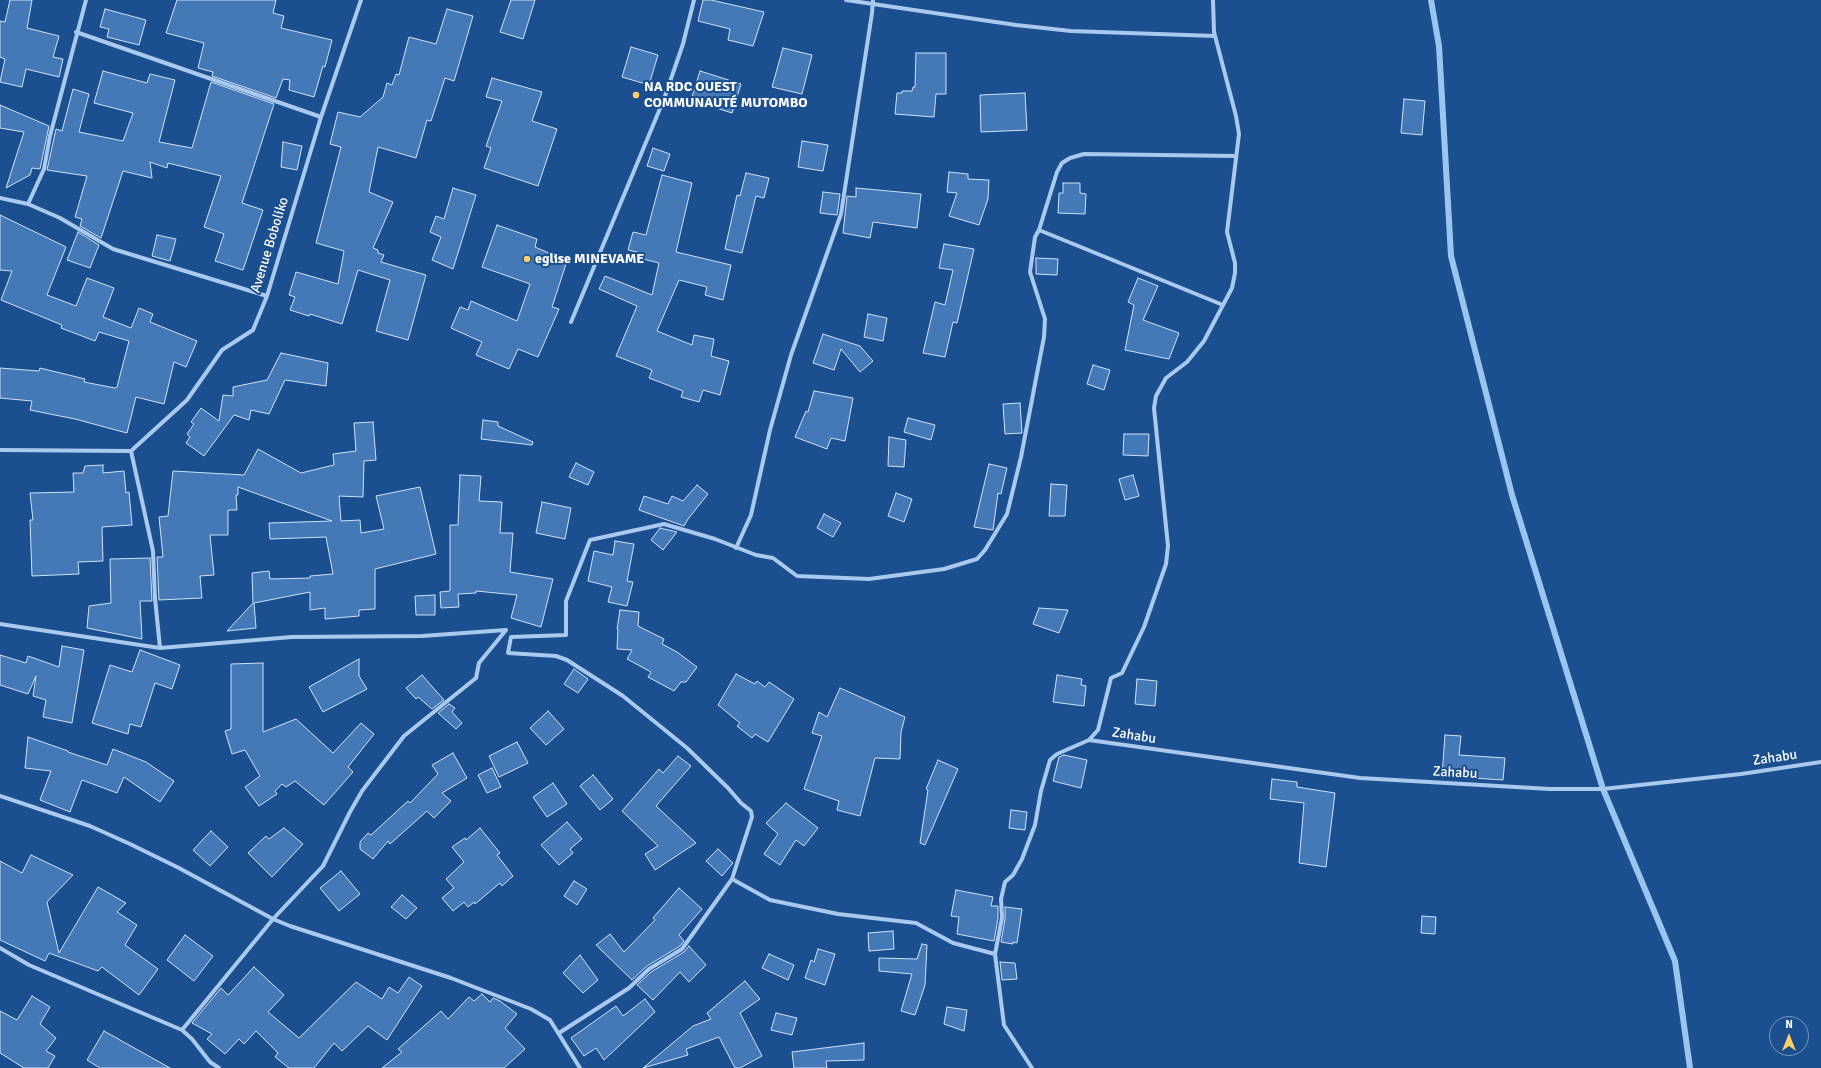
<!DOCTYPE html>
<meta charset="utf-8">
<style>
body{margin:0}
#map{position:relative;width:1821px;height:1068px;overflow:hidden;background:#1b4f8f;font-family:Signika,sans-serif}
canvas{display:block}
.north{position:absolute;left:1769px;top:1016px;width:40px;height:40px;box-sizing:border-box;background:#1b4f8f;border:1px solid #7695bc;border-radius:50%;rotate:0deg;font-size:11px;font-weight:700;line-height:16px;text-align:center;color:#fff}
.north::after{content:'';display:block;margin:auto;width:14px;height:18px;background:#ffd166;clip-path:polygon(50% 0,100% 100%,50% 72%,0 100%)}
</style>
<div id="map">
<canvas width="1821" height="1068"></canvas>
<div class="north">N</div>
</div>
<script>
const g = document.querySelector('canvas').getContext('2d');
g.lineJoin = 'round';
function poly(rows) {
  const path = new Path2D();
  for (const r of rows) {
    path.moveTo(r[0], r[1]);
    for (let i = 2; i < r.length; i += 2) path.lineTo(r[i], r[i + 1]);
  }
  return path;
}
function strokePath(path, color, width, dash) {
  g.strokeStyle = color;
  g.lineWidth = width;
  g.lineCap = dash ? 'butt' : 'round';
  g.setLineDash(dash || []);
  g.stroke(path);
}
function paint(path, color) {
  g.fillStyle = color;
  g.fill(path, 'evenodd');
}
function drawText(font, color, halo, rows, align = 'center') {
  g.font = font + ' Signika,sans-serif';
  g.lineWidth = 4;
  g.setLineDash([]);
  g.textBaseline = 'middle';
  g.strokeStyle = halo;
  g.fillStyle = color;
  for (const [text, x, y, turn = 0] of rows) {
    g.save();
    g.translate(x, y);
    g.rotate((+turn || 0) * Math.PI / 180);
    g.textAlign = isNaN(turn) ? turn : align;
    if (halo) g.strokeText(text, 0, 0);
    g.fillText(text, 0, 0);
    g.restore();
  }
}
const stream = poly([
 [1431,0,1439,46,1451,256,1512,495,1603,789,1675,961,1690,1068]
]);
const building = poly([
 [10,0,32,0,27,28,59,36,53,57,63,59,59,77,26,69,22,87,0,82,5,59,0,57,0,21,5,22,10,0],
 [177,0,276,0,273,13,284,16,281,28,332,40,325,67,323,66,314,97,289,90,290,80,283,79,276,98,212,76,213,72,198,68,204,43,166,33,177,0],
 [511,0,535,0,523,39,500,32,511,0],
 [703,0,711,0,764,12,753,46,728,40,730,29,698,21,703,0],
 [105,9,146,20,139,45,107,37,109,29,100,27,105,9],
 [447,9,473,16,454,81,445,78,431,121,427,120,416,158,378,147,369,192,393,202,373,248,378,250,378,253,384,255,381,262,426,275,408,340,376,331,390,280,358,270,342,324,310,314,309,316,290,310,295,297,289,295,296,272,338,284,344,251,316,243,341,147,330,144,338,112,360,117,383,97,387,83,392,85,396,74,399,75,409,37,436,44,447,9],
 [631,47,658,55,649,85,622,77,631,47],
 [783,48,812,55,802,94,772,87,783,48],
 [916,53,946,53,946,94,936,94,934,117,895,114,897,93,902,93,902,91,912,91,913,87,915,87,916,53],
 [103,71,147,83,150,74,175,80,159,142,192,148,211,82,274,104,242,203,263,210,243,270,215,261,224,234,204,227,221,176,168,163,167,168,150,162,152,178,123,171,101,238,80,226,82,219,75,217,87,176,47,170,56,129,62,131,73,89,89,94,79,132,123,141,133,113,94,103,103,71],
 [700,71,741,84,732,113,691,100,700,71],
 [492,78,542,92,532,121,557,129,538,186,484,168,491,148,486,146,502,101,486,97,492,78],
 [1025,93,1027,130,981,132,980,95,1025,93],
 [1404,99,1425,101,1422,135,1401,133,1404,99],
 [0,105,49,126,40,169,32,168,30,175,6,188,24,132,0,128,0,105],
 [802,141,828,145,823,171,798,167,802,141],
 [283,142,302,146,297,170,281,167,283,142],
 [653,148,670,154,664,171,647,166,653,148],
 [949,172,968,174,968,179,989,180,988,199,979,225,949,216,957,193,947,192,949,172],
 [746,173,769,178,764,198,756,196,742,253,725,249,737,195,740,196,746,173],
 [662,175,692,183,676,252,731,265,723,300,705,295,707,287,679,280,657,331,692,345,694,335,714,339,711,356,729,361,720,395,703,390,699,402,681,397,683,391,649,378,652,370,616,356,637,306,599,289,605,276,652,295,659,263,639,258,641,253,628,250,633,232,646,235,662,175],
 [1063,183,1080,183,1080,193,1086,194,1085,214,1058,213,1059,193,1063,193,1063,183],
 [453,188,476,195,453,269,432,260,441,237,430,232,436,216,444,219,453,188],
 [856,188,921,194,917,228,873,222,870,238,843,233,847,196,856,197,856,188],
 [823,192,840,194,837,215,820,213,823,192],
 [0,215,66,247,47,295,76,306,87,278,114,288,103,317,131,328,139,308,153,314,150,322,197,341,186,367,174,362,164,404,136,397,127,433,75,419,30,410,32,401,0,398,0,368,39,371,40,368,85,379,84,382,115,388,117,387,129,341,99,332,95,341,61,328,62,325,1,300,12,271,0,270,0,215],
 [497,225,537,239,535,247,567,261,552,307,559,309,538,357,518,349,509,369,476,355,482,342,451,328,460,307,468,310,471,301,517,321,530,284,482,267,497,225],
 [78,232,99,245,90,268,67,260,78,232],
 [157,235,176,239,170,261,152,256,157,235],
 [944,244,974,249,957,323,953,322,945,357,923,353,935,302,945,305,953,270,939,268,944,244],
 [1036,258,1058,259,1057,275,1036,274,1036,258],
 [1138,278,1158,286,1143,320,1179,333,1169,359,1125,350,1134,305,1128,302,1138,278],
 [868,314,887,318,883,341,864,337,868,314],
 [823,334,860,346,873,361,860,372,841,349,834,370,813,363,823,334],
 [281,353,328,363,326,386,285,380,269,414,251,410,249,420,234,415,204,456,186,443,190,437,187,434,194,424,191,422,201,408,219,421,223,395,233,396,233,387,267,380,281,353],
 [1093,365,1110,370,1104,390,1087,384,1093,365],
 [814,391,853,398,845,441,831,438,827,449,795,437,806,411,808,412,814,391],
 [1020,403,1022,433,1005,434,1003,404,1020,403],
 [908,418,935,425,931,440,904,432,908,418],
 [483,420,498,422,498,426,533,442,532,445,481,439,483,420],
 [373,422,376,460,364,461,363,497,339,496,341,521,360,520,361,533,384,529,376,496,420,487,436,554,375,569,375,609,359,610,359,616,325,619,325,608,310,610,310,592,254,603,256,628,227,631,253,603,252,573,269,571,270,579,310,578,310,576,333,574,326,537,270,539,269,523,332,521,238,487,238,495,236,495,237,510,228,510,228,535,210,535,214,575,200,576,202,598,159,600,157,557,163,557,159,517,168,516,173,471,244,475,258,449,301,473,334,465,333,454,356,451,354,423,373,422],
 [1124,434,1149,434,1148,456,1123,455,1124,434],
 [889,437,906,440,904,467,888,466,889,437],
 [576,463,594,472,588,485,569,477,576,463],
 [989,464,1007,468,1001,494,998,493,993,530,974,527,989,464],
 [103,465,103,473,124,471,126,493,129,492,132,525,102,527,103,561,78,562,79,574,32,576,30,520,33,520,30,493,74,492,73,473,83,473,85,466,103,465],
 [460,475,481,476,479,501,502,502,500,533,513,533,510,572,553,579,541,627,511,618,517,595,476,591,476,593,458,594,459,607,441,608,440,592,450,591,450,525,458,525,460,475],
 [1133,475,1139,496,1125,500,1119,479,1133,475],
 [1051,484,1067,485,1065,516,1049,516,1051,484],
 [697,485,708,494,688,519,684,526,639,510,644,496,668,504,672,496,683,501,697,485],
 [896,493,912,499,904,522,888,516,896,493],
 [542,502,571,508,565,539,536,533,542,502],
 [824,514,841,523,833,537,817,528,824,514],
 [660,528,677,532,663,550,651,540,660,528],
 [615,541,634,544,627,581,633,582,627,606,608,602,612,587,588,581,594,551,613,555,615,541],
 [150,558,152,601,140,601,142,639,87,628,89,606,111,603,110,559,150,558],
 [435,595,435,615,416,615,415,596,435,595],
 [1039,608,1068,610,1059,633,1033,624,1039,608],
 [620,610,639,612,638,626,664,639,662,644,677,652,697,667,686,682,681,682,674,691,648,677,651,672,627,659,632,650,617,649,618,629,617,629,620,610],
 [62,646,84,650,72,723,43,717,46,700,33,696,36,676,28,694,0,685,0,655,26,663,28,656,59,667,62,646],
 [140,650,180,665,172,689,155,683,141,727,130,724,128,734,92,723,110,665,132,672,140,650],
 [359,659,359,676,367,689,323,712,309,687,359,659],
 [263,663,263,732,296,719,333,753,361,723,374,734,348,767,353,772,324,805,295,781,286,787,282,784,275,791,277,794,259,806,245,787,260,776,245,750,232,754,225,731,231,729,231,664,263,663],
 [574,669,588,679,578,693,564,684,574,669],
 [736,674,755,684,757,681,765,687,769,682,794,699,768,742,755,734,752,738,737,726,740,723,718,705,736,674],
 [422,675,444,700,432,709,418,697,416,699,406,688,422,675],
 [1057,675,1082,679,1081,685,1086,686,1084,706,1053,702,1057,675],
 [1137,679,1157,681,1155,706,1135,704,1137,679],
 [840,688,905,717,901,732,900,759,875,758,860,816,837,810,839,801,804,789,822,736,812,733,819,712,827,717,840,688],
 [449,704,455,708,452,712,462,723,456,729,438,713,449,704],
 [548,711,564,729,546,745,530,728,548,711],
 [1445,735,1461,736,1459,755,1505,758,1503,780,1442,776,1445,735],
 [28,737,68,751,68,752,107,765,113,749,146,762,174,781,160,802,124,777,117,793,82,780,70,812,40,800,51,771,25,768,28,737],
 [517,742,528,763,499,777,489,756,517,742],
 [453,753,467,778,442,793,451,801,434,818,427,811,390,844,388,841,373,859,360,849,360,842,368,833,371,835,408,801,410,803,438,774,432,765,453,753],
 [1064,755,1087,760,1081,788,1053,781,1059,757,1064,755],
 [678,756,691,766,656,806,696,843,655,870,645,854,658,846,622,811,659,769,663,773,678,756],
 [938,760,958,769,925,845,920,843,928,790,926,789,938,760],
 [492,768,501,787,487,793,478,775,492,768],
 [593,775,613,799,600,810,580,786,593,775],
 [1272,779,1297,782,1297,787,1335,793,1326,867,1299,863,1304,803,1270,799,1272,779],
 [553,783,567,804,547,817,533,797,553,783],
 [786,803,818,828,804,846,796,840,780,865,764,854,778,834,766,823,786,803],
 [1011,810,1027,812,1025,830,1009,828,1011,810],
 [567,822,582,839,570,849,573,853,559,865,541,845,567,822],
 [284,828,303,844,272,877,248,853,266,836,269,839,284,828],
 [480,828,500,853,497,855,513,876,502,886,500,883,475,904,474,902,468,907,464,902,453,911,442,898,454,888,446,879,464,862,452,847,465,838,466,840,480,828],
 [211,831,228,847,210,866,193,850,211,831],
 [718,849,733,863,722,876,706,861,718,849],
 [31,855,73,875,47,902,59,953,98,887,126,903,117,912,137,925,125,945,158,969,139,995,102,967,98,971,49,953,45,961,0,940,0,861,22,873,31,855],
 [341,871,360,894,339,911,320,888,341,871],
 [574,881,587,889,577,905,564,896,574,881],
 [679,888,702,909,679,935,684,941,680,946,647,966,632,980,596,945,610,934,624,952,655,920,653,918,679,888],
 [956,890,993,897,991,906,998,906,998,918,994,941,957,934,959,917,951,916,956,890],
 [402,895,417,908,406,919,391,907,402,895],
 [1005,907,1022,909,1017,943,1013,942,1013,944,1001,942,1005,919,1005,907],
 [1422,916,1436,917,1435,934,1421,933,1422,916],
 [893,931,894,949,869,951,868,933,893,931],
 [185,935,213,956,194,981,167,960,185,935],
 [922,944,927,945,925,985,915,1015,901,1011,912,974,879,971,879,958,917,959,922,944],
 [689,946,706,965,689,982,680,972,653,1000,637,985,651,972,684,952,689,946],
 [818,949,835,954,825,985,805,978,811,960,814,962,818,949],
 [769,954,794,965,788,980,762,968,769,954],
 [580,955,598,980,583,993,563,973,580,955],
 [1000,962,1015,963,1017,979,1002,980,1000,962],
 [254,967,284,995,268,1012,299,1038,356,982,382,999,389,987,398,993,409,977,422,986,387,1040,368,1026,342,1051,334,1043,314,1068,289,1068,275,1057,278,1053,256,1031,244,1044,239,1039,225,1054,207,1039,212,1034,192,1023,221,988,228,995,254,967],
 [745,981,760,999,740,1013,762,1056,740,1068,735,1068,719,1037,686,1049,688,1055,643,1068,693,1026,711,1019,707,1013,745,981],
 [482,994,490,1002,493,998,500,1001,517,1014,505,1028,525,1049,504,1068,382,1068,402,1052,398,1049,441,1011,448,1019,469,997,474,1001,482,994],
 [32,996,50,1007,40,1024,56,1038,46,1051,55,1056,48,1068,24,1068,0,1053,0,1011,17,1020,32,996],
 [645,999,655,1012,604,1060,596,1048,584,1056,571,1038,616,1006,623,1016,645,999],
 [947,1007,967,1010,964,1031,944,1024,947,1007],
 [776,1013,797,1018,792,1035,771,1030,776,1013],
 [104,1031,170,1068,100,1068,87,1060,104,1031],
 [864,1043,864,1060,826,1061,827,1068,794,1068,792,1052,864,1043]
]);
const minor = poly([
 [846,0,1016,25,1071,31,1215,36],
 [76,32,321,117],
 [0,198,28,204,60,218,113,249,267,296],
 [28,204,44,169,50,136,86,0],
 [1039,230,1223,305],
 [571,322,664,99,683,44,694,0],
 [0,450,131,451],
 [131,451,187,400,222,350,253,330,267,296,321,117,361,0],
 [131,451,153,551,155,598,160,648],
 [736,548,751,515,770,430,791,355,841,214,872,13,873,0],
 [0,624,160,648,292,637,422,636,506,630],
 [1089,740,1360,778,1550,789,1603,789,1741,774,1821,762],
 [0,796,90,826,130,844,179,868,273,919,290,926,451,978,531,1009,550,1020,580,1068],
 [732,879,770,900,838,914,916,923,953,943,995,954],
 [0,948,29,965,182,1030,192,1039,210,1062,219,1068],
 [182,1030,273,919,323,866,350,812,362,791,404,736,476,678,479,663,506,630],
 [559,1033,629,988,649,969,682,949,732,879,752,817,751,811,741,803,728,788,687,748,623,696,567,660,556,656,508,653,511,637,566,635,566,601,590,540,664,524,715,539,756,555,773,558,797,576,869,579,944,569,977,559,985,550,1007,514,1021,457,1044,337,1045,319,1030,272,1035,237,1039,230,1057,172,1062,163,1070,158,1084,154,1236,156],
 [1032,1068,1004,1025,995,954,1002,918,1001,899,1005,882,1013,875,1022,859,1035,825,1041,791,1050,760,1057,754,1089,740,1098,730,1111,678,1122,673,1144,627,1166,564,1168,546,1154,408,1156,396,1166,378,1187,362,1204,341,1232,288,1235,273,1235,263,1227,232,1239,134,1236,116,1214,32,1213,0]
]);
const markers = [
 [636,95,4,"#ffd166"],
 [527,259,4,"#ffd166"]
];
const poiNames = [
 ["NA RDC OUEST",644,87],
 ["COMMUNAUTÉ MUTOMBO",644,103],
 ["eglise MINEVAME",535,259]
];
const streetNames = [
 ["Avenue Boboliko",270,245,-73],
 ["Zahabu",1134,736,9],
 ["Zahabu",1775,758,-8],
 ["Zahabu",1455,773,3]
];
strokePath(stream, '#9cc4f0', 6);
paint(building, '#4478b7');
strokePath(building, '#cfe3fa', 1);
strokePath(minor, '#a9c9ee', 4);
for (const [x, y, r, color] of markers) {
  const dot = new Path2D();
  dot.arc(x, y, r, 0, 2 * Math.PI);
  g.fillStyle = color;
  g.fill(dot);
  strokePath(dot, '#1b4f8f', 1.5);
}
drawText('bold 14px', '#fff', '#1b4f8f', poiNames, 'left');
drawText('14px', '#fff', '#1b4f8f', streetNames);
</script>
